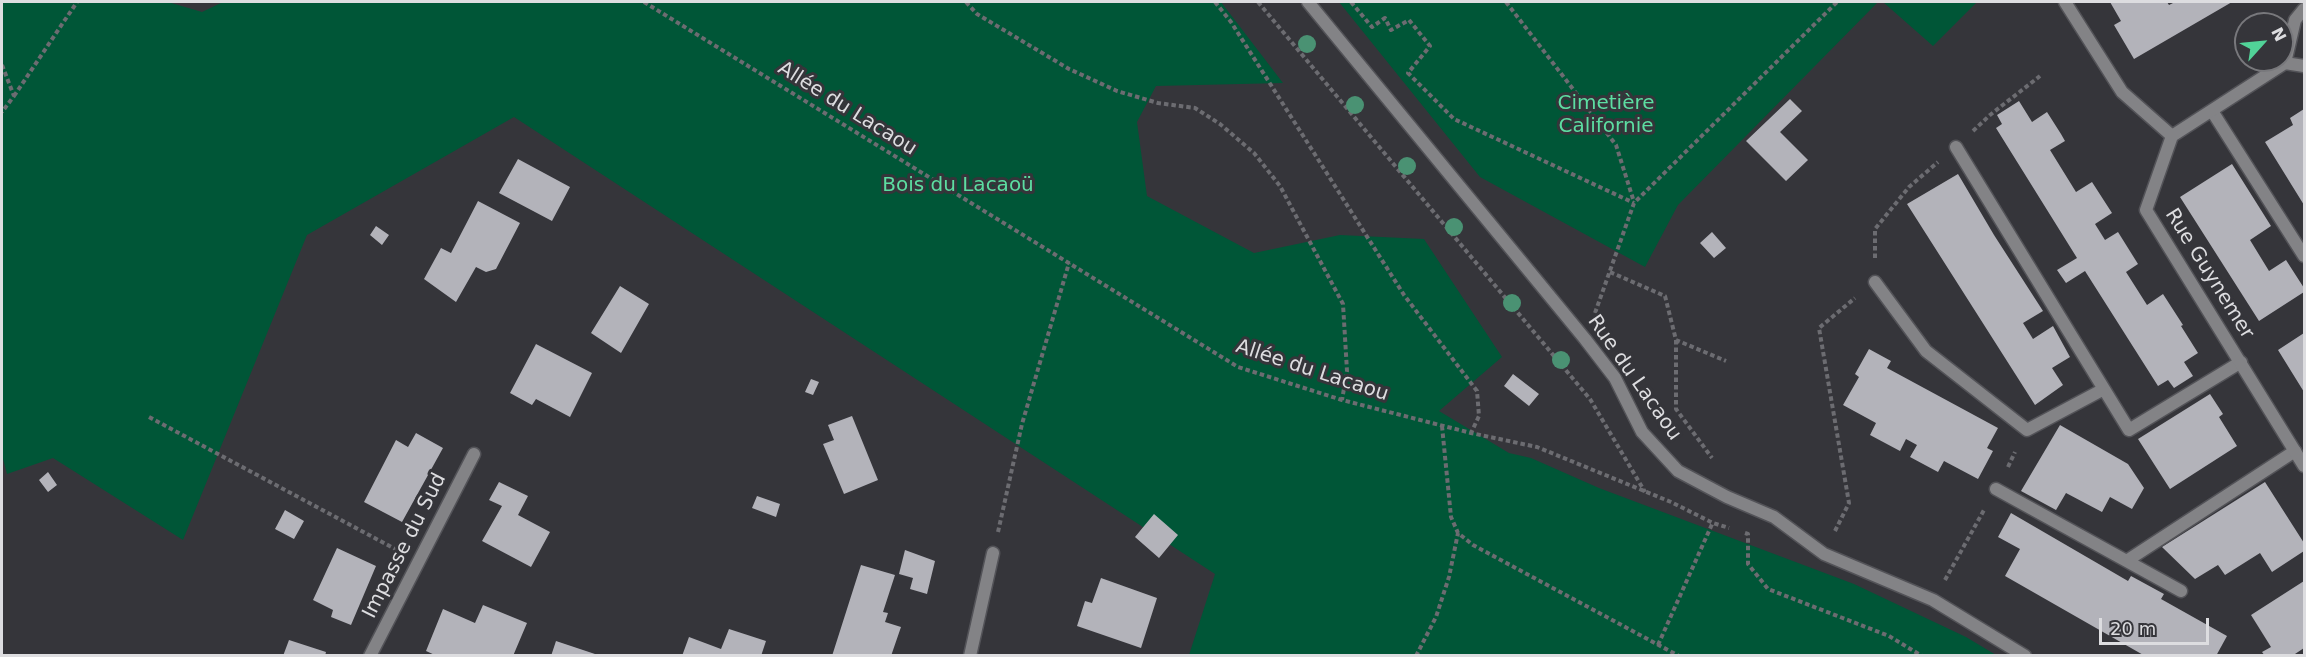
<!DOCTYPE html>
<meta charset="utf-8">
<style>
body{margin:0}
#map{position:relative;width:2306px;height:657px;overflow:hidden;background:#35353a;font-family:"DejaVu Sans",sans-serif}
canvas{display:block}
.frame{position:absolute;inset:0;border:3px solid #dddde0;pointer-events:none}
.north{position:absolute;left:2234px;top:12px;width:60px;height:60px;box-sizing:border-box;background:#35353a;border:2px solid #78787c;border-radius:50%;rotate:63deg;font-size:16px;font-weight:700;line-height:24px;text-align:center;color:#dddde0}
.north::after{content:'';display:block;margin:auto;width:21px;height:27px;background:#51d398;clip-path:polygon(50% 0,100% 100%,50% 72%,0 100%)}
.scale{position:absolute;left:2099px;top:618px;width:110px;height:27px;box-sizing:border-box;border:3px solid #dddde0;border-top:0;padding-left:8px;font-size:18px;line-height:21px;white-space:nowrap;color:#dddde0;-webkit-text-stroke:4px #35353a;paint-order:stroke}
</style>
<div id="map">
<canvas width="2306" height="657"></canvas>
<div class="frame"></div>
<div class="north">N</div>
<div class="scale">20 m</div>
</div>
<script>
const g = document.querySelector('canvas').getContext('2d');
g.lineJoin = 'round';
function paint(path, color) {
  g.fillStyle = color;
  g.fill(path, 'evenodd');
}
function poly(rows) {
  const path = new Path2D();
  for (const r of rows) {
    path.moveTo(r[0], r[1]);
    for (let i = 2; i < r.length; i += 2) path.lineTo(r[i], r[i + 1]);
  }
  return path;
}
function strokePath(path, color, width, dash) {
  g.strokeStyle = color;
  g.lineWidth = width;
  g.lineCap = dash ? 'butt' : 'round';
  g.setLineDash(dash || []);
  g.stroke(path);
}
function drawText(font, color, halo, rows, align = 'center') {
  g.font = font + ' "DejaVu Sans",sans-serif';
  g.lineWidth = 6;
  g.setLineDash([]);
  g.textBaseline = 'middle';
  g.strokeStyle = halo;
  g.fillStyle = color;
  for (const [text, x, y, turn = 0] of rows) {
    g.save();
    g.translate(x, y);
    g.rotate((+turn || 0) * Math.PI / 180);
    g.textAlign = isNaN(turn) ? turn : align;
    if (halo) g.strokeText(text, 0, 0);
    g.fillText(text, 0, 0);
    g.restore();
  }
}
const green = poly([
 [2,2,168,2,202,12,223,2,1221,2,1283,83,1156,86,1137,122,1147,196,1254,253,1340,235,1424,239,1502,357,1439,411,1509,453,1531,458,1599,488,1854,584,1966,637,1996,655,1189,655,1215,574,514,117,307,235,183,540,53,458,7,474,2,455],
 [1339,2,1878,2,1678,205,1645,267,1480,177],
 [1883,2,1977,2,1933,46]
]);
const building = poly([
 [2110,2,2167,2,2169,5,2175,2,2232,2,2134,59,2114,25,2121,21],
 [1790,99,1802,111,1780,132,1808,160,1786,181,1746,141],
 [2019,101,2032,122,2047,112,2061,134,2065,141,2050,150,2076,192,2092,182,2112,213,2095,224,2105,240,2118,232,2138,264,2126,272,2147,305,2163,294,2183,325,2181,326,2198,353,2184,362,2193,376,2174,388,2168,380,2158,386,2085,271,2066,283,2057,270,2077,258,1996,128,2002,124,1997,115],
 [2304,109,2304,205,2265,142,2293,125,2290,118],
 [518,159,570,187,552,221,499,193],
 [2232,164,2271,226,2250,240,2269,271,2286,260,2304,288,2304,292,2259,321,2180,197],
 [1958,174,1994,235,2043,311,2023,323,2033,339,2053,326,2070,357,2052,368,2063,385,2035,405,1907,204],
 [478,201,520,223,496,269,486,272,476,267,456,302,424,279,441,248,451,253],
 [376,226,389,235,382,245,370,235],
 [1712,232,1726,248,1714,258,1700,243],
 [620,286,649,304,621,353,591,333],
 [2304,333,2304,392,2278,350],
 [536,344,592,373,570,417,536,399,532,405,510,393],
 [1869,349,1891,361,1887,368,1998,428,1987,448,1993,451,1978,479,1944,461,1938,472,1910,457,1917,445,1906,439,1900,451,1870,435,1876,423,1843,405,1859,377,1855,374],
 [1513,374,1539,394,1529,406,1504,386],
 [811,379,819,382,813,395,805,392],
 [2210,394,2223,414,2219,417,2237,446,2170,489,2138,439],
 [852,416,878,480,844,494,823,444,834,440,828,425],
 [2060,425,2128,464,2144,488,2132,509,2110,497,2102,512,2066,493,2056,510,2021,491],
 [416,433,443,448,402,522,364,502,396,440,408,447],
 [48,472,57,485,48,492,39,480],
 [499,482,528,496,518,515,550,532,531,567,482,541,502,506,489,500],
 [2265,482,2304,543,2304,551,2272,572,2260,553,2225,575,2218,565,2195,579,2162,547],
 [757,496,780,504,776,517,752,508],
 [285,510,304,521,294,539,275,529],
 [2011,513,2128,581,2131,576,2164,594,2161,599,2227,636,2216,656,2145,656,2005,576,2020,549,1998,537],
 [1154,514,1178,535,1159,558,1135,537],
 [337,548,376,566,351,625,331,617,333,610,313,600],
 [905,550,935,561,927,594,910,589,913,578,899,574],
 [861,565,895,575,883,612,888,613,885,622,901,627,891,656,869,654,869,656,832,656],
 [1101,578,1157,598,1141,648,1077,626,1085,601,1092,603],
 [2304,581,2304,648,2292,656,2265,656,2262,652,2271,647,2251,615],
 [483,605,527,623,513,656,437,656,426,651,443,609,475,623],
 [729,629,766,641,761,656,682,656,689,637,721,649],
 [289,640,326,652,325,656,283,656],
 [556,641,598,655,598,656,551,656]
]);
const path = poly([
 [644,2,1238,367,1342,400,1471,433,1537,447,1671,502,1713,523,1729,528],
 [966,2,977,14,1069,69,1117,91,1158,103,1195,108,1220,124,1254,153,1280,186,1343,304,1347,371,1342,400],
 [1215,2,1231,22,1404,295,1477,391,1479,416,1471,433],
 [1258,2,1590,399,1645,492],
 [1351,2,1372,27,1385,18,1391,30,1409,20,1430,46,1408,73,1454,119,1634,203],
 [1506,2,1616,145,1634,202],
 [2,65,14,96,2,112],
 [14,96,77,2],
 [1973,131,1990,115,2040,76],
 [1875,258,1875,229,1909,187,1938,162],
 [1610,272,1665,296,1676,340,1726,361],
 [1595,313,1634,203,1837,2],
 [1676,340,1676,409,1712,458],
 [149,417,397,550],
 [1442,426,1451,517,1458,533,1473,545,1679,656],
 [2008,467,2015,452],
 [1835,531,1849,503,1819,328,1855,298],
 [998,532,1022,424,1069,263],
 [1745,533,1748,534,1748,564,1768,589,1889,636,1922,656],
 [1945,580,1984,510],
 [1658,645,1713,522],
 [1231,656,1252,656],
 [1416,656,1436,617,1449,577,1458,533]
]);
const service = poly([
 [2285,63,2295,20,2304,9],
 [2212,111,2304,256],
 [1956,147,2129,430,2241,362],
 [1875,282,1926,351,2027,430,2104,389],
 [1996,489,2181,591],
 [2128,560,2295,451]
]);
const minor = poly([
 [1308,2,1585,339,1615,378,1642,432,1678,471,1727,497,1774,517,1824,554,1933,600,2025,656],
 [2065,2,2122,92,2172,136],
 [2304,66,2285,63,2172,136,2146,210,2304,466],
 [370,656,474,454],
 [970,656,993,553]
]);
const trees = [
 [1307,44],
 [1355,105],
 [1407,166],
 [1454,227],
 [1512,303],
 [1561,360]
];
const parkNames = [
 ["Cimetière",1606,104],
 ["Californie",1606,127],
 ["Bois du Lacaoü",958,186]
];
const streetNames = [
 ["Allée du Lacaou",847,109,32],
 ["Rue Guynemer",2209,274,58],
 ["Allée du Lacaou",1312,371,18],
 ["Rue du Lacaou",1634,378,55],
 ["Impasse du Sud",405,546,-63]
];
paint(green, '#005637');
paint(building, '#b3b3ba');
strokePath(service, '#535358', 15);
strokePath(minor, '#535358', 15);
strokePath(path, '#6c6c71', 4, [4.5, 3]);
strokePath(service, '#838386', 12);
strokePath(minor, '#838386', 12);
g.fillStyle = '#4a9273';
for (const [x, y] of trees) {
  g.beginPath();
  g.arc(x, y, 9, 0, 2 * Math.PI);
  g.fill();
}
drawText('20px', '#5cdea2', '#35353a', parkNames);
drawText('20px', '#dddde0', '#35353a', streetNames);
</script>
